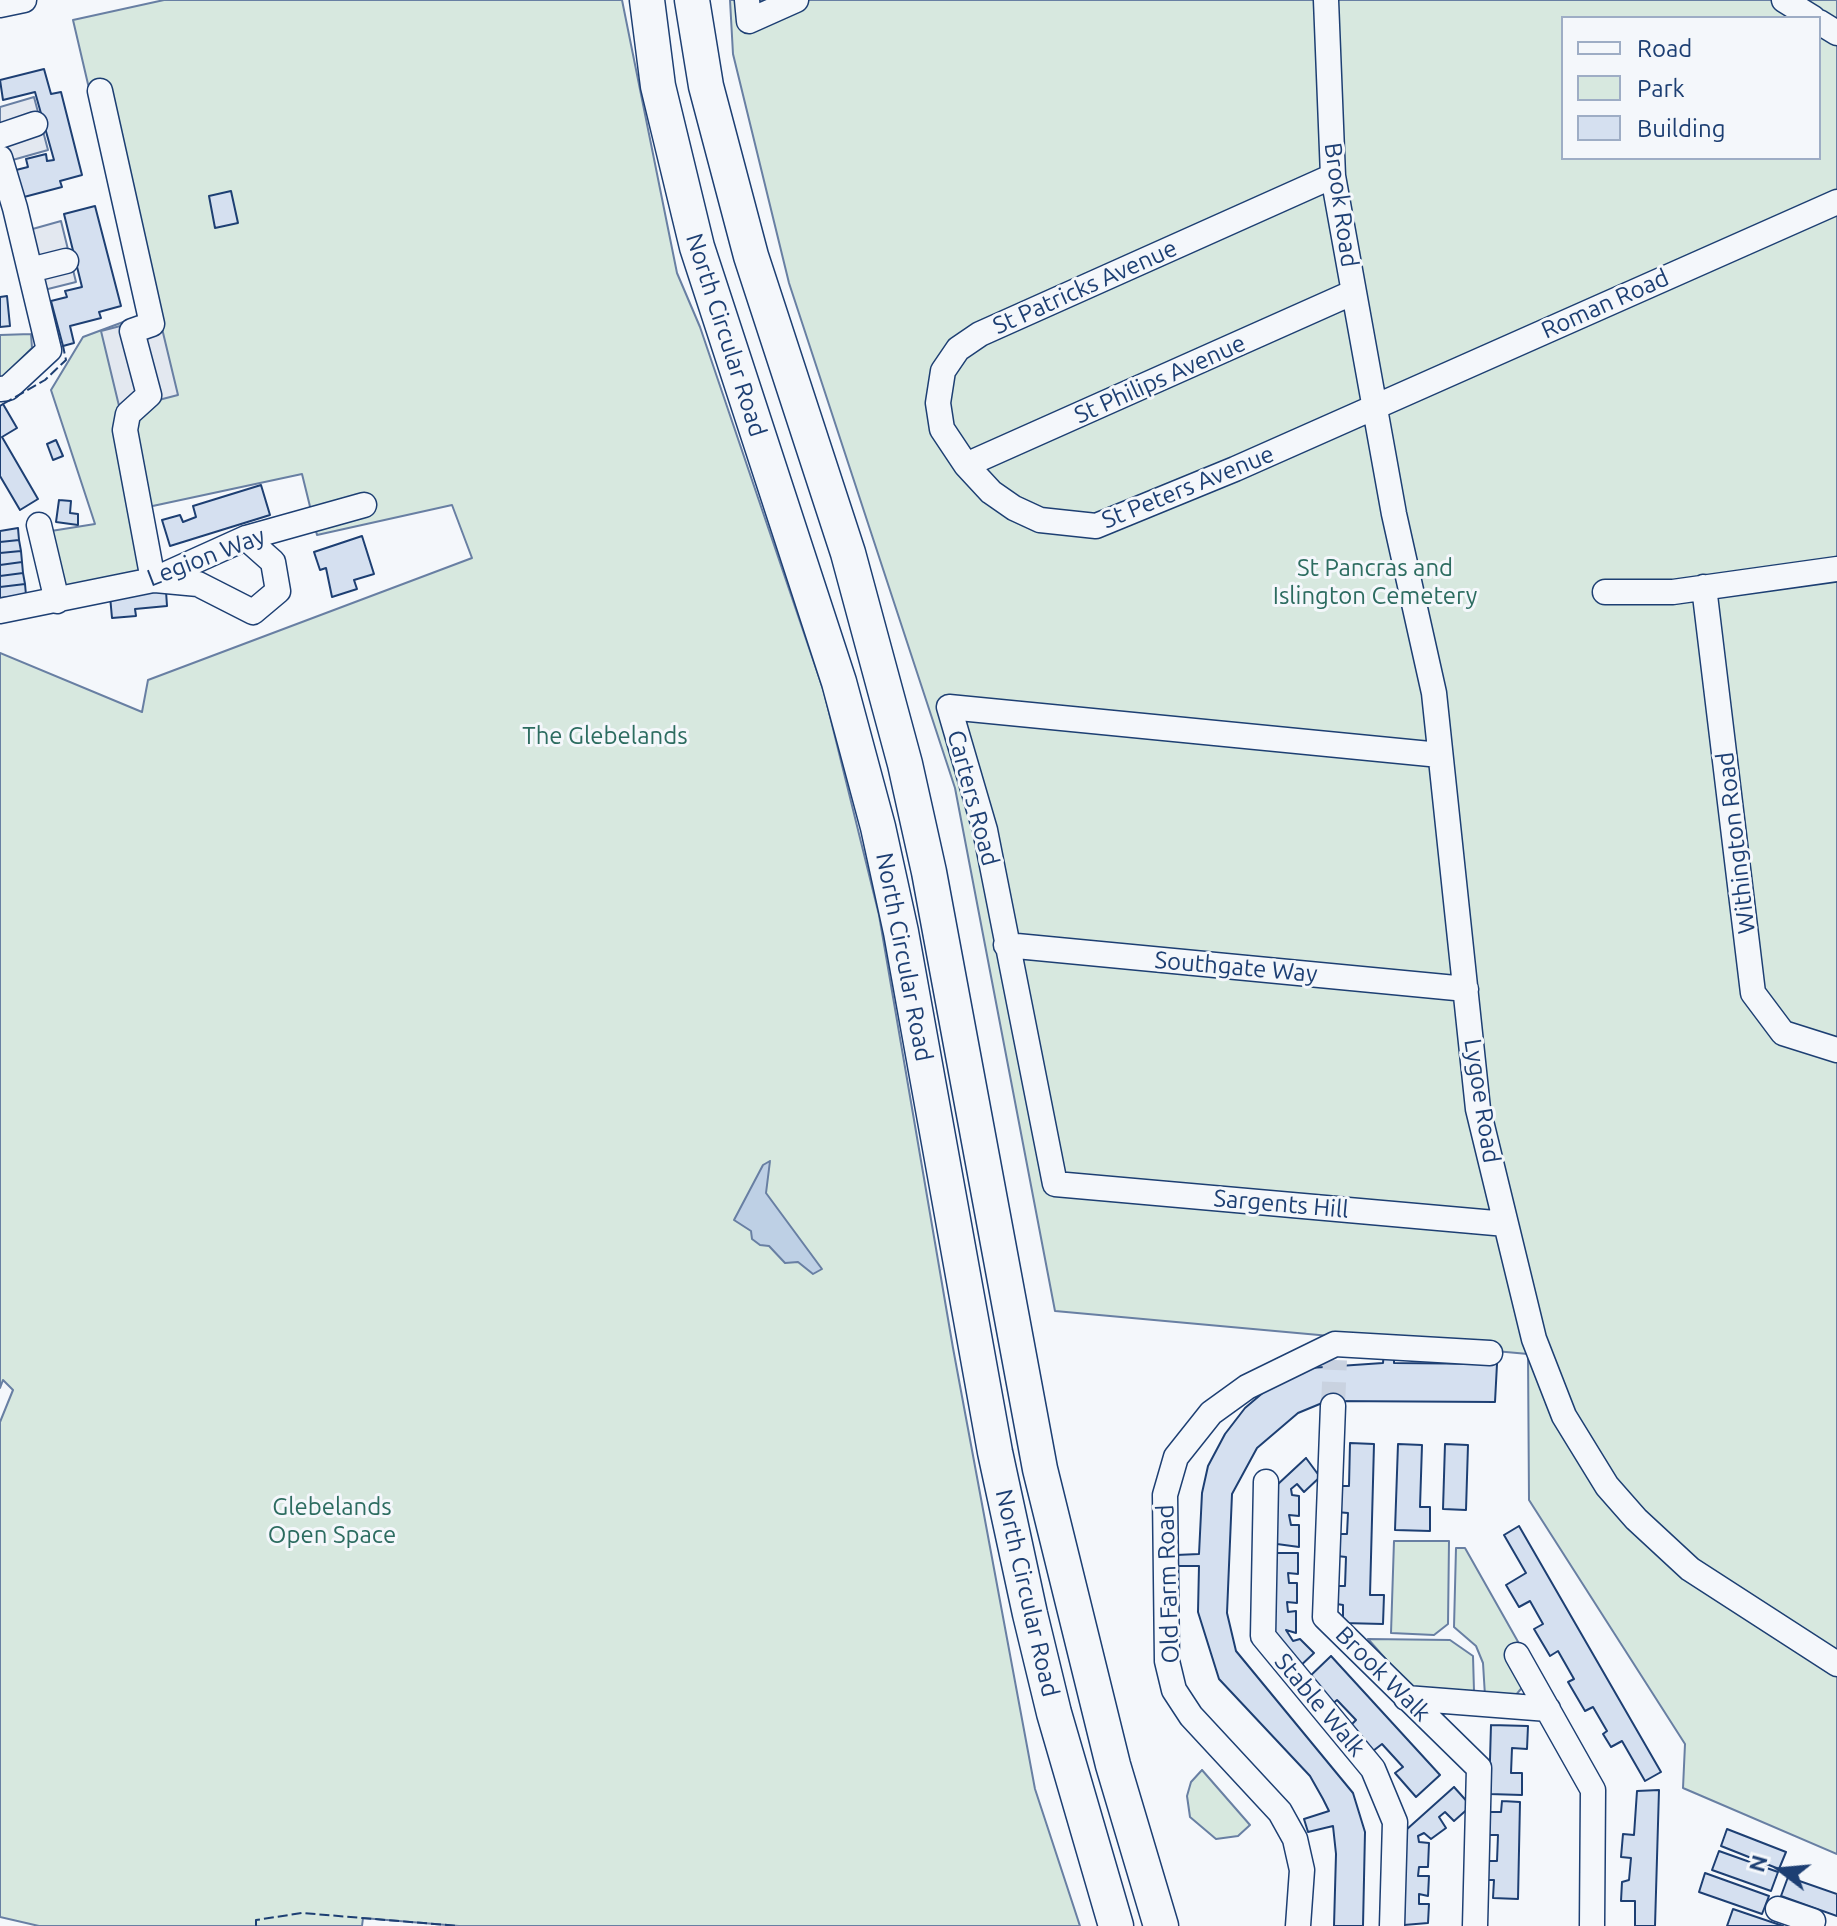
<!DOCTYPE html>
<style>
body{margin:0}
#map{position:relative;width:1837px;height:1926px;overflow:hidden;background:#f4f7fb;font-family:Ubuntu,sans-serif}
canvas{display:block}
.legend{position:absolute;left:1561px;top:16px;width:260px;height:144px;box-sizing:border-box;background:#f4f7fb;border:2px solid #9eadc5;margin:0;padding:10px 14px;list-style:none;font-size:24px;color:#1d3f73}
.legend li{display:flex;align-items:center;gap:16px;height:40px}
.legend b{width:40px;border:2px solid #9eadc5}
.north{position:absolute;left:1741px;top:1830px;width:80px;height:80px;-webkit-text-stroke:6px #f4f7fb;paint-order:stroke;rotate:286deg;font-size:22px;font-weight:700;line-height:32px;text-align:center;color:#1d3f73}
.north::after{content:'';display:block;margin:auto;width:28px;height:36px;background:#1d3f73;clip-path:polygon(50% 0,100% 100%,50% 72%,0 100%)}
</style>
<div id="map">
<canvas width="1837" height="1926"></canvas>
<ul class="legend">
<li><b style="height:10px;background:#f4f7fb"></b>Road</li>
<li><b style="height:22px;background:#d7e8df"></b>Park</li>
<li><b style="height:22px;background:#d5e0f0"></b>Building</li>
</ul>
<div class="north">N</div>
</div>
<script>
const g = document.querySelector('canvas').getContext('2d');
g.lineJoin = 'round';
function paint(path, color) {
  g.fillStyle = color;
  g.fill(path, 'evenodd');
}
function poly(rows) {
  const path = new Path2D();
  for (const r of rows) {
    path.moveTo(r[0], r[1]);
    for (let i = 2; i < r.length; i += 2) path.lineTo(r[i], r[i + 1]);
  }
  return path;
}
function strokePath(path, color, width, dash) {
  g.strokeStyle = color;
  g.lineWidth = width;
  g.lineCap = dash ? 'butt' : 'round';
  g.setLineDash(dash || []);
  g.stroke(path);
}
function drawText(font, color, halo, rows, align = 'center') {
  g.font = font + ' Ubuntu,sans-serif';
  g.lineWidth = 6;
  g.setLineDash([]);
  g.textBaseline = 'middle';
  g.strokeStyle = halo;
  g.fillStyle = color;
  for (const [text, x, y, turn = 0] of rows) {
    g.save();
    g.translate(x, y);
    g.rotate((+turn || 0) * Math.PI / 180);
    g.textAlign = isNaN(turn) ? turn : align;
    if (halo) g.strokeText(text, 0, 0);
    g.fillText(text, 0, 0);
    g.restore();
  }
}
const green = poly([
 [164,0,622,0,677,273,700,327,824,692,879,915,953,1348,1035,1789,1080,1926,459,1926,363,1918,362,1926,39,1926,0,1917,0,1422,13,1390,3,1380,0,1388,0,653,142,712,148,680,472,558,452,505,317,535,302,474,134,510,141,573,64,592,51,531,95,524,51,390,83,337,142,315,73,20,164,0],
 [730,0,1837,0,1837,1854,1683,1788,1685,1744,1529,1500,1528,1354,1055,1311,955,788,789,283,733,54,730,0],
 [1563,18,1819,18,1819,158,1563,158,1563,18],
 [31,334,32,348,0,380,0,335,31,334],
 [1394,1541,1449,1541,1448,1624,1434,1635,1391,1633,1394,1541],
 [1456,1548,1465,1548,1521,1647,1525,1684,1515,1696,1485,1696,1483,1663,1476,1646,1454,1627,1456,1548],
 [1368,1639,1450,1640,1473,1656,1474,1691,1422,1692,1406,1682,1368,1639],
 [1202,1770,1250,1825,1238,1836,1216,1839,1190,1817,1187,1796,1191,1782,1202,1770]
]);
const parking = poly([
 [34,97,48,150,9,161,0,127,0,107,34,97],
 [61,221,76,282,44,290,29,230,61,221],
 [159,316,178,395,120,410,101,331,159,316]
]);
const water = poly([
 [770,1161,766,1193,822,1269,813,1274,798,1262,785,1263,769,1246,760,1245,752,1239,751,1231,734,1220,763,1165,770,1161]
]);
const building = poly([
 [44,69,51,94,61,92,82,175,60,181,62,187,24,197,16,170,28,167,26,159,46,154,47,161,54,160,35,92,3,100,0,80,44,69],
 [231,191,238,223,215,228,209,196,231,191],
 [95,206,121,306,99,312,101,318,70,326,74,343,63,346,51,301,67,297,65,291,82,287,64,214,95,206],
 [7,296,10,326,0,327,0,297,7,296],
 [3,404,17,428,2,437,38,499,20,510,0,476,0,406,3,404],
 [56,440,63,456,53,460,47,444,56,440],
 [261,485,270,515,170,546,162,520,180,515,183,522,196,517,193,506,261,485],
 [59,500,71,501,70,513,78,514,78,525,56,522,59,500],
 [18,528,19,540,0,542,0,531,18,528],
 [362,536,374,574,354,580,357,589,332,597,326,568,320,570,314,552,362,536],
 [19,540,21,551,0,553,0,542,19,540],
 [21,551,22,562,0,565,0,553,21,551],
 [22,562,23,573,0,576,0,565,22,562],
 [23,573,25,584,0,587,0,576,23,573],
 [25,584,26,595,0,598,0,587,25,584],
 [166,591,167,606,135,609,136,616,112,618,110,596,166,591],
 [1384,1351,1394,1352,1394,1363,1497,1364,1495,1402,1327,1401,1298,1413,1257,1448,1232,1494,1227,1613,1236,1651,1353,1793,1365,1832,1363,1926,1334,1926,1336,1854,1333,1826,1308,1832,1304,1819,1329,1811,1323,1799,1310,1776,1219,1679,1198,1612,1199,1566,1175,1566,1176,1555,1199,1554,1202,1493,1208,1466,1225,1434,1245,1408,1272,1385,1310,1368,1383,1363,1384,1351],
 [1350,1443,1374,1444,1370,1595,1384,1595,1383,1624,1343,1623,1343,1605,1337,1604,1337,1586,1345,1586,1346,1557,1337,1556,1337,1534,1347,1534,1348,1513,1336,1512,1337,1486,1349,1486,1350,1443],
 [1398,1444,1422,1445,1420,1507,1430,1507,1430,1531,1395,1530,1398,1444],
 [1445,1444,1468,1445,1466,1510,1443,1509,1445,1444],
 [1306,1458,1320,1477,1304,1492,1297,1484,1291,1489,1292,1495,1299,1496,1299,1516,1289,1515,1291,1525,1299,1525,1299,1547,1277,1544,1277,1485,1306,1458],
 [1519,1526,1661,1772,1645,1781,1622,1741,1611,1747,1603,1734,1607,1731,1593,1707,1585,1711,1568,1682,1574,1679,1558,1651,1550,1656,1534,1629,1543,1624,1530,1601,1519,1607,1506,1585,1526,1573,1504,1535,1519,1526],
 [1275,1553,1298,1553,1298,1574,1288,1573,1289,1583,1297,1583,1297,1603,1287,1602,1288,1612,1296,1611,1296,1633,1286,1630,1293,1641,1300,1639,1314,1653,1297,1669,1272,1636,1275,1553],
 [1331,1656,1440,1775,1416,1797,1395,1773,1403,1767,1382,1744,1373,1751,1350,1726,1356,1720,1337,1700,1330,1706,1306,1680,1331,1656],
 [1491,1725,1528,1726,1527,1749,1512,1748,1511,1773,1522,1773,1522,1795,1489,1794,1491,1725],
 [1454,1787,1471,1806,1454,1821,1445,1812,1439,1817,1446,1828,1431,1839,1424,1833,1418,1836,1419,1842,1429,1843,1428,1867,1419,1867,1418,1876,1429,1876,1428,1896,1419,1894,1419,1904,1429,1904,1428,1923,1404,1925,1406,1830,1454,1787],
 [1659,1790,1655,1926,1635,1926,1635,1901,1621,1901,1622,1882,1629,1880,1631,1858,1621,1857,1623,1834,1634,1835,1637,1791,1659,1790],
 [1502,1801,1520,1802,1518,1899,1493,1898,1494,1880,1485,1880,1486,1861,1497,1861,1498,1835,1489,1835,1490,1812,1501,1812,1502,1801],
 [1727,1829,1786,1852,1779,1869,1721,1846,1727,1829],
 [1719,1851,1778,1872,1771,1891,1712,1870,1719,1851],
 [1705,1873,1769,1896,1762,1914,1699,1892,1705,1873],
 [1788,1877,1837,1894,1837,1916,1781,1896,1788,1877],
 [1733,1909,1783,1926,1727,1926,1733,1909]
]);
const minorTunnel = poly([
 [1333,1406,1335,1360]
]);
const minor = poly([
 [747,0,749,21,796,0],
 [1326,0,1333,176,1394,514,1434,693,1478,1109,1534,1339,1564,1416,1607,1486,1636,1519,1690,1569,1837,1664],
 [1784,0,1813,18],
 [0,5,24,0],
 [1819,22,1837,33],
 [100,91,152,324,132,331,149,395,128,414,125,430,153,580],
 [0,136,35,124],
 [0,158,15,208,49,350,8,388,0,389],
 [1333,176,980,334,958,349,943,371,938,403,942,429,966,465,991,492,1014,508,1040,520,1096,526,1235,469,1837,202],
 [30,270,66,261],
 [966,465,1354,292],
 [39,525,57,601],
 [155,580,198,584,253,612,278,591,273,562,246,538],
 [1704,587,1753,993,1783,1033,1837,1050],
 [1605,592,1673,592,1837,569],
 [0,611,153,580,246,538,364,505],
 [1440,755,949,707,985,830,1055,1184,1506,1224],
 [1006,945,1466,989],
 [1333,1406,1325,1617,1479,1768,1475,1926],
 [1266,1482,1263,1636,1373,1769,1395,1822,1392,1926],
 [1517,1655,1593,1790,1592,1926],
 [1406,1698,1548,1709],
 [1778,1909,1813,1921,1811,1926],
 [1298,1926,1302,1870,1295,1839,1280,1812,1191,1716,1174,1690,1167,1661,1165,1495,1176,1457,1211,1413,1247,1387,1335,1344,1490,1353]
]);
const highway = poly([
 [647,0,658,86,697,247,839,682,878,827,901,932,995,1452,1030,1614,1054,1713,1116,1926],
 [692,0,706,86,751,256,848,553,905,764,929,872,1040,1469,1113,1765,1161,1926]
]);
const fence = poly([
 [3,404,45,380,66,360,63,346],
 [256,1926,256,1920,302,1913,459,1926]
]);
const streetNames = [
 ["Brook Road",1341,205,82],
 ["St Patricks Avenue",1085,287,-24],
 ["Roman Road",1605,304,-24],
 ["North Circular Road",726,335,72],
 ["St Philips Avenue",1160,379,-24],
 ["St Peters Avenue",1188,487,-22],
 ["Legion Way",206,557,-21],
 ["Carters Road",973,798,75],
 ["Withington Road",1736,843,-97],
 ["North Circular Road",904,957,79],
 ["Southgate Way",1236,967,5],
 ["Lygoe Road",1482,1101,81],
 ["Sargents Hill",1281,1204,5],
 ["Old Farm Road",1168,1584,-92],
 ["North Circular Road",1027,1593,77],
 ["Brook Walk",1383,1674,45],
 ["Stable Walk",1320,1705,50]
];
const parkNames = [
 ["St Pancras and",1375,568],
 ["Islington Cemetery",1375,596],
 ["The Glebelands",605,736],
 ["Glebelands",332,1507],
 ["Open Space",332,1535]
];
paint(green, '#d7e8df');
strokePath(green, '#687fa3', 2);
paint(parking, '#e3e8f0');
strokePath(parking, '#687fa3', 2);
paint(water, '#bed0e5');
strokePath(water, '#687fa3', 2);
paint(building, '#d5e0f0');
strokePath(building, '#1d3f73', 2);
strokePath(minorTunnel, '#c9d2e0', 24, [24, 12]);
strokePath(minor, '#1d3f73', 27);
strokePath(highway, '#1d3f73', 37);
strokePath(minor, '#f4f7fb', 24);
strokePath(highway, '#f4f7fb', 34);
strokePath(fence, '#1d3f73', 2, [10, 4]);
drawText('24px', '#1d3f73', '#f4f7fb', streetNames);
drawText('24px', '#2c6c60', '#f4f7fb', parkNames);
</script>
